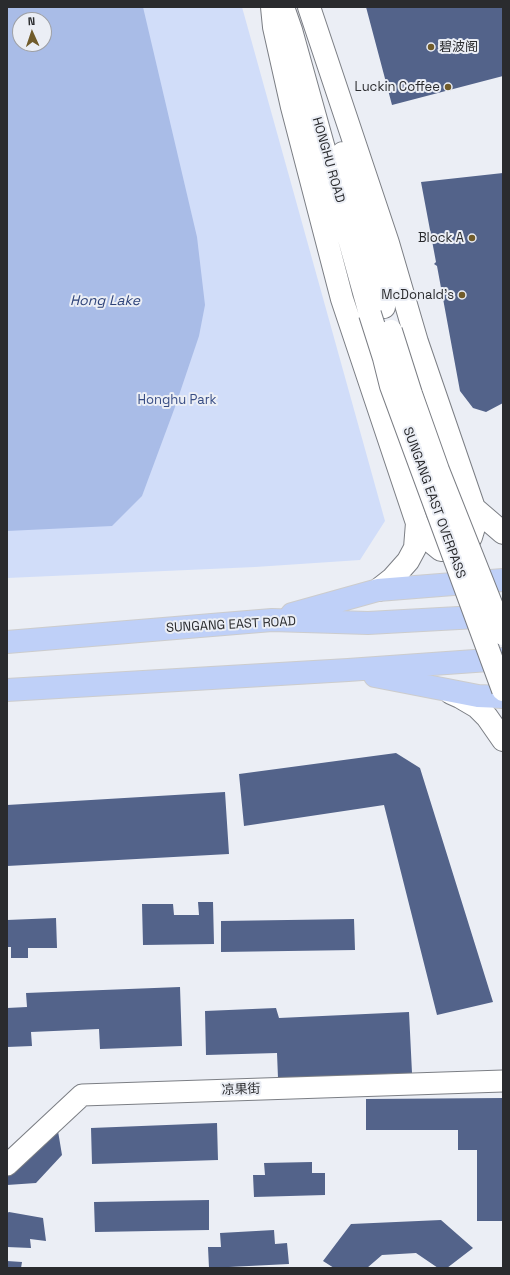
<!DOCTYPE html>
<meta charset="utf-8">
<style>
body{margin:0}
#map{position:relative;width:510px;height:1275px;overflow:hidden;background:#ebeef5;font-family:"Space Grotesk",sans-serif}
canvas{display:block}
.frame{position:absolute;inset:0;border:8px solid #2a2b2e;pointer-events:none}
.north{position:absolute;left:12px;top:12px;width:40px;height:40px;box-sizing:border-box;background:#ebeef5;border:1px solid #9ea0a5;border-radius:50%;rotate:357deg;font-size:11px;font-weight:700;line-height:16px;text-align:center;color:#2a2b2e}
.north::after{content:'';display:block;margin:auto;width:14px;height:18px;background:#715c2b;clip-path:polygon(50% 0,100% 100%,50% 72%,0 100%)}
</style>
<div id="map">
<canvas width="510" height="1275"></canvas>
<div class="frame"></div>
<div class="north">N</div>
</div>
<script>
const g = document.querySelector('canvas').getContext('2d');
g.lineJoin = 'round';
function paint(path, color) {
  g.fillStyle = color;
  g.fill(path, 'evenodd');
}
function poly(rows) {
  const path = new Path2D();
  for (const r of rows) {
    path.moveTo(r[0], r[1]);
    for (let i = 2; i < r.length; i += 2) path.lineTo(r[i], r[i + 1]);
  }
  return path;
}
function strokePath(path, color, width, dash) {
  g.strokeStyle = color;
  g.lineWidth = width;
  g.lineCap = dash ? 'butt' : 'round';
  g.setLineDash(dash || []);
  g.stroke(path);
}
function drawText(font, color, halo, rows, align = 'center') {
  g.font = font + ' "Space Grotesk","Noto Sans SC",sans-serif';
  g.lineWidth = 4;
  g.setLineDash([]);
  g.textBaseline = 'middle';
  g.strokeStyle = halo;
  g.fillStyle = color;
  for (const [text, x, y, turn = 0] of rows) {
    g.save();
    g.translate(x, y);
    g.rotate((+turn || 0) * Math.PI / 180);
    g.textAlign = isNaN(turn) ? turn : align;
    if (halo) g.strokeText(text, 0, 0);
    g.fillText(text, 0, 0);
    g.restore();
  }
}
const green = poly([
 [7,7,242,7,385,521,360,560,255,567,7,578],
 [20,20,44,20,44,44,20,44]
]);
const water = poly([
 [7,7,143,7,197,237,205,305,199,336,175,407,142,496,112,526,7,531],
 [20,20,44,20,44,44,20,44]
]);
const building = poly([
 [366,7,503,7,503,76,392,105],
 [503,173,503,403,486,412,473,408,460,391,437,266,434,264,436,262,421,182],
 [396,753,420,768,493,1002,437,1015,384,805,244,826,239,774],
 [225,792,229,854,7,866,7,805],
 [198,902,213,902,214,944,143,945,142,904,173,904,174,915,199,915],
 [56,918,57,948,28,948,28,958,11,958,11,947,7,947,7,920],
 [354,919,355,950,221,952,221,921],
 [180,987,182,1046,100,1049,99,1029,31,1032,32,1046,7,1047,7,1008,27,1007,26,993],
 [276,1008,279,1018,409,1012,412,1073,278,1078,277,1053,206,1055,205,1011],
 [503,1098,503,1221,477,1221,477,1150,458,1150,458,1130,366,1130,366,1099],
 [217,1123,218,1160,92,1164,91,1128],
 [58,1131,62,1155,36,1183,7,1185,7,1169],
 [312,1162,312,1173,325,1173,325,1195,254,1197,253,1175,265,1175,264,1163],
 [209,1200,209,1230,95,1232,94,1202],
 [9,1212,43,1218,46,1241,30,1239,31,1248,7,1247,7,1213],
 [441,1220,473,1248,447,1268,438,1268,416,1253,382,1255,367,1268,334,1268,323,1261,351,1224],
 [274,1230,275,1244,287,1243,289,1264,209,1268,208,1247,221,1247,220,1233],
 [7,1261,22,1262,21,1268,7,1268]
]);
const minor = poly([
 [7,1165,82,1095,503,1081]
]);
const tertiary = poly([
 [272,7,274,27,292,107,342,299,417,523,415,548,408,561,392,579,378,590],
 [283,7,291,30,370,314],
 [309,7,388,243,417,342,474,508,503,533],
 [343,153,384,307],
 [417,523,425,537,441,550,454,550,465,546,471,537,475,524,474,508],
 [451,693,460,697,477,707,487,717,503,740]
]);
const primary = poly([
 [292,614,378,590,503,580],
 [7,642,272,620,368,623,495,616],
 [375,676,478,696,503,697],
 [7,690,348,670,503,659]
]);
const tertiaryBridge = poly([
 [370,314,384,358,391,386,503,690],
 [391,331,411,394,438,470,503,634]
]);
const markers = [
 [431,47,4,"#715c2b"],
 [448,87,4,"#715c2b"],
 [472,238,4,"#715c2b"],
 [462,295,4,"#715c2b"]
];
const poiNames = [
 ["碧波阁",439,47,"left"],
 ["Luckin Coffee",440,87],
 ["Block A",464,238],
 ["McDonald's",454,295]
];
const streetNames = [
 ["HONGHU ROAD",328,160,74],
 ["SUNGANG EAST OVERPASS",434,503,70],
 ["SUNGANG EAST ROAD",231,625,-3],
 ["凉果街",241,1090,-2]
];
const parkNames = [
 ["Honghu Park",177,400]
];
const waterNames = [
 ["Hong Lake",105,301]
];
paint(green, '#d1ddf9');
paint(water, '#a9bce7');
paint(building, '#53638a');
strokePath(minor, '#7b7e84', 23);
strokePath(tertiary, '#7b7e84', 24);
strokePath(primary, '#cccccd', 24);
strokePath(minor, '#fff', 21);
strokePath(tertiary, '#fff', 22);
strokePath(primary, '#bfd0f8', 22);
strokePath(tertiaryBridge, '#7b7e84', 24, []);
strokePath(tertiaryBridge, '#fff', 22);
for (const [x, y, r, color] of markers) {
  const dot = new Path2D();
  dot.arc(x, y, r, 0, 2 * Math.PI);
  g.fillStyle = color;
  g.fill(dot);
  strokePath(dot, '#ebeef5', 1.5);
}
drawText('13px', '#2a2b2e', '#ebeef5', poiNames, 'right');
drawText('13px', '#2a2b2e', '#ebeef5', streetNames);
drawText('13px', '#384d84', '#ebeef5', parkNames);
drawText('italic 14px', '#2f447a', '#ebeef5', waterNames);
</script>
